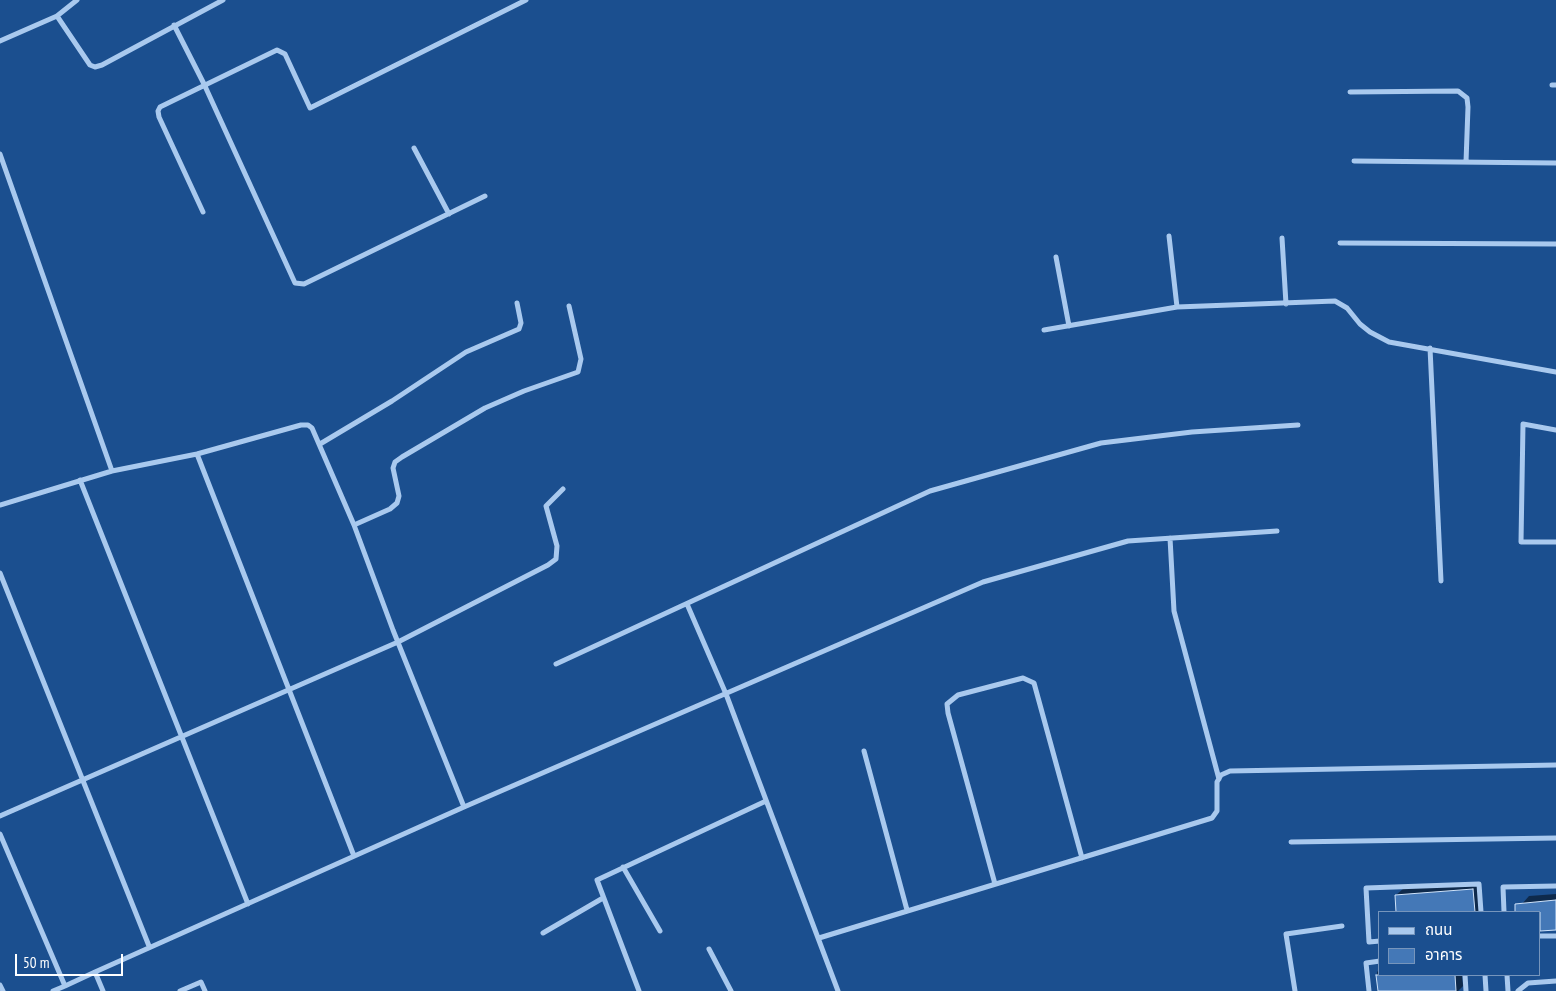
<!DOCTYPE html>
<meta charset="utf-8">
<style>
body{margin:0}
#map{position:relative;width:1556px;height:991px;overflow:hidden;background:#1b4f8f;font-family:"PT Sans Narrow","Noto Sans Thai",sans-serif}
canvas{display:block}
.legend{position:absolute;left:1378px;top:911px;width:162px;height:65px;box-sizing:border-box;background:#1b4f8f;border:1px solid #7695bc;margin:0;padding:6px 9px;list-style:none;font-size:15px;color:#fff}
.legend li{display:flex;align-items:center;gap:10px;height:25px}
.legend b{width:25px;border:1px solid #7695bc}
.scale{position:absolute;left:15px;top:954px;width:108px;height:22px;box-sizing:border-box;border:2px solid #fff;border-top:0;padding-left:6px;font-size:15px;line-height:18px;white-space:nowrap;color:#fff;-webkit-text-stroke:4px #1b4f8f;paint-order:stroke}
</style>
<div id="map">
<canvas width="1556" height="991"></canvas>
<ul class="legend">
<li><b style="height:6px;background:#a9c9ee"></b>ถนน</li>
<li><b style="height:14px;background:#4478b7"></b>อาคาร</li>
</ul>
<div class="scale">50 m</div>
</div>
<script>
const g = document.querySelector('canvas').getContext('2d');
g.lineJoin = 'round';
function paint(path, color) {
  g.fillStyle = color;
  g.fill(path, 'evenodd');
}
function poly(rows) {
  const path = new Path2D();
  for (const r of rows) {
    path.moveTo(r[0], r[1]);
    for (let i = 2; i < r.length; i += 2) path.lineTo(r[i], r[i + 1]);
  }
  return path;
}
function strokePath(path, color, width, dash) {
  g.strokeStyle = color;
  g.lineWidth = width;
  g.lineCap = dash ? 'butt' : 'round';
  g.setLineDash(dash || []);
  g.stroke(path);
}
const shadow = poly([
 [1480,882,1479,912,1398,912,1396,895,1404,888],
 [1556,894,1556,929,1540,930,1540,912,1523,912,1522,904,1529,896],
 [1380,969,1380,975,1462,975,1463,986,1458,991,1379,991,1377,972]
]);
const building = poly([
 [1473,889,1475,912,1396,912,1395,895,1473,889],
 [1556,900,1556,930,1540,931,1540,912,1515,912,1515,904,1556,900],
 [1376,975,1455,975,1456,991,1378,991,1376,975]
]);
const minor = poly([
 [57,16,90,65,95,67,102,65,223,0],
 [174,25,204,84,295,283,304,284,485,196],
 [0,41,57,16,77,0],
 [1552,85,1556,85],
 [1350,92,1458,91,1467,98,1468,107,1466,162],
 [414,148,449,214],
 [0,154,112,471,0,505],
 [1354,161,1556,163],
 [203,212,159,117,158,111,160,107,277,50,285,54,310,108,526,0],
 [1169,236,1177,307],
 [1282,238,1286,304],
 [1340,243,1556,244],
 [1056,257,1069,326],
 [1044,330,1177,307,1335,301,1347,308,1360,324,1370,332,1389,342,1556,372],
 [1430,348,1441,581],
 [1556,430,1523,424,1521,542,1556,542],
 [320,444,392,401,466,352,519,329,521,323,517,303],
 [197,454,354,856],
 [112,471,197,454,301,425,308,425,312,428,354,525,393,630,464,807],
 [80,480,248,904],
 [354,525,390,509,397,503,399,496,393,468,395,462,402,457,485,408,524,391,578,372,581,359,569,306],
 [1170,538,1174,611,1219,779],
 [0,573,149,946],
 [687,604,726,694,838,991],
 [556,664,930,491,1101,443,1192,432,1298,425],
 [864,751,907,910],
 [0,816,398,642,548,565,556,559,557,546,546,506,563,489],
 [0,834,65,986,95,972,103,991],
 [1291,842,1556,838],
 [623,867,660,931],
 [995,884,948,713,947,704,958,695,1023,678,1034,683,1082,858],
 [1504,912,1503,887,1556,886],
 [543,933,603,898],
 [1540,936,1556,936],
 [819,938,1212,818,1217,811,1217,782,1221,775,1230,771,1556,765],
 [1380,941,1369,942,1366,888,1479,884,1481,912],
 [709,949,731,991],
 [95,972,464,807,983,582,1128,541,1277,531],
 [1465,975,1466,991],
 [1485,975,1486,991],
 [1507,975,1508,991],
 [0,985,3,991],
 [53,991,65,986],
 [180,991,201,982,205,991],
 [639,991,597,880,766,801],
 [1295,991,1286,934,1342,926],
 [1369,991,1366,963,1380,961],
 [1518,991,1528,983,1556,981]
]);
paint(shadow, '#0007');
paint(building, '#4478b7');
strokePath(building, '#cfe3fa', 1);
strokePath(minor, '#a9c9ee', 5);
</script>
